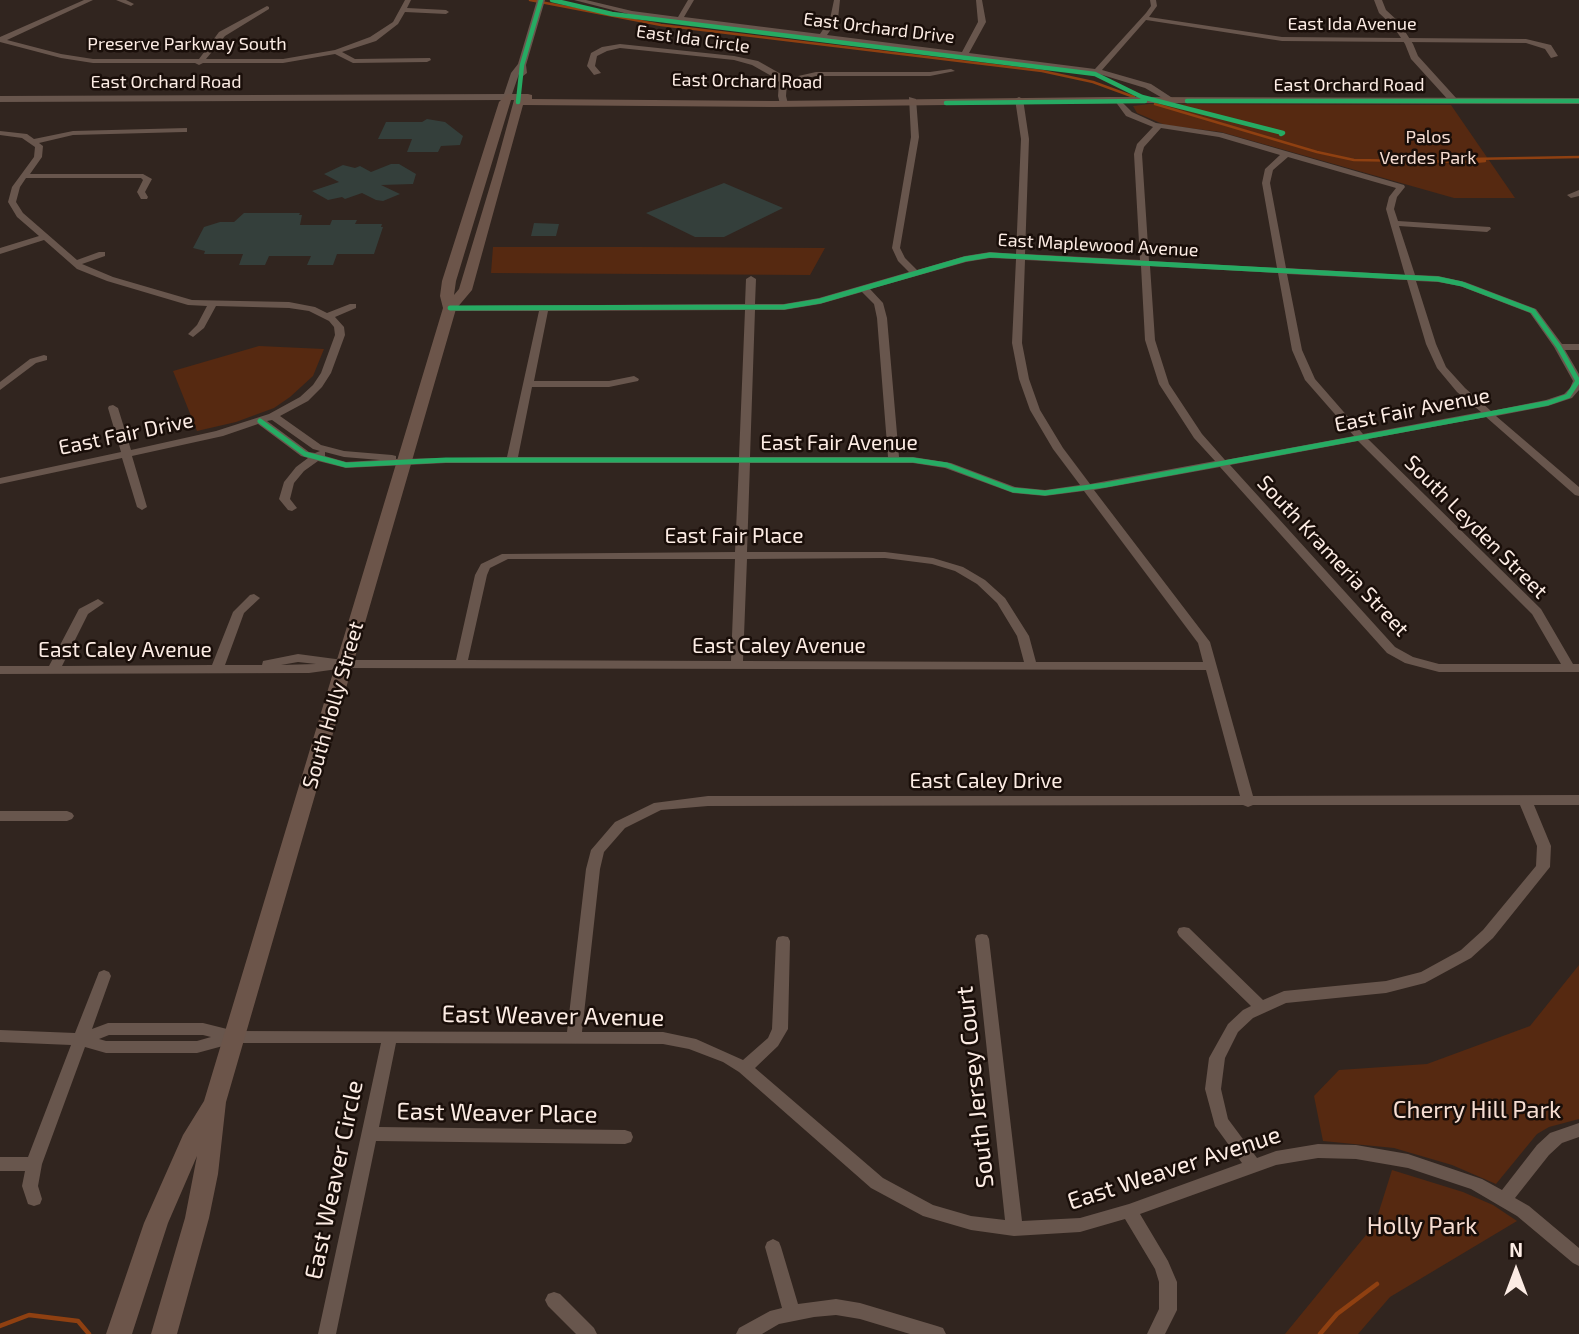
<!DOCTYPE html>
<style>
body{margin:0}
#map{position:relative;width:1579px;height:1334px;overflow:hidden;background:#31251f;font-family:"Exo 2",sans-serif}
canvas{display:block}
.north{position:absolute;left:1481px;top:1236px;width:70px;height:70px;-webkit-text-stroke:5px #190e09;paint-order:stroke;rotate:0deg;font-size:19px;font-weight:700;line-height:28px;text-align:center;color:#fcece4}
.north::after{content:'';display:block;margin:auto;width:24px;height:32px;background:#fcece4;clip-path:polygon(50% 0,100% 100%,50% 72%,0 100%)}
</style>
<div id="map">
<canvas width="1579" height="1334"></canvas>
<div class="north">N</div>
</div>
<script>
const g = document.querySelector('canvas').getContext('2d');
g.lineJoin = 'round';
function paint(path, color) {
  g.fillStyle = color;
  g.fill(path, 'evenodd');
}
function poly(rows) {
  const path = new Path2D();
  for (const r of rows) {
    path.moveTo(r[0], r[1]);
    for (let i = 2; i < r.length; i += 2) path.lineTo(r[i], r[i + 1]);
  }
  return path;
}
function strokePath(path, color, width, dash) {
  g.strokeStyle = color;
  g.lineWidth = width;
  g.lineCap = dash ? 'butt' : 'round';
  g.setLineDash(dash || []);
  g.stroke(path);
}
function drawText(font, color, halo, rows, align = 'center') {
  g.font = font + ' "Exo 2",sans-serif';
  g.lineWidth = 5;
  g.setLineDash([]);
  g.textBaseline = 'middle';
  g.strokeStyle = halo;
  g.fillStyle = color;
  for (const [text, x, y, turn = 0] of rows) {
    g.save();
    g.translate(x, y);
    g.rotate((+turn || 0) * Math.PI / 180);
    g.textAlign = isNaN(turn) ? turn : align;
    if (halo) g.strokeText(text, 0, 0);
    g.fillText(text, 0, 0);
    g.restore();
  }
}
const green = poly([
 [1149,104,1451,105,1515,198,1454,198,1221,132,1165,125,1137,113,1133,106],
 [493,247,641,247,825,248,810,275,491,273],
 [259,346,324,349,313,376,290,397,274,408,236,422,197,431,173,371],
 [1579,965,1579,1119,1549,1127,1537,1134,1496,1184,1452,1165,1394,1148,1323,1141,1314,1096,1339,1070,1427,1064,1530,1026],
 [1392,1170,1463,1192,1493,1205,1517,1221,1390,1297,1358,1334,1285,1334,1375,1224]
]);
const streamFar1 = poly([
 [530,0,661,25,1042,71,1093,82,1134,97],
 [1155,104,1317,152,1354,160,1474,162,1485,161,1470,159,1579,157]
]);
const stream = poly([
 [0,1326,29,1315,78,1321,89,1334],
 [1320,1334,1337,1314,1377,1284]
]);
const building = poly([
 [427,119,445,122,463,136,460,145,441,146,438,152,407,152,412,139,378,139,386,122,422,122],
 [391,164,399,164,416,174,413,184,381,185,400,194,383,201,376,200,362,193,345,199,342,197,328,200,312,191,339,182,324,174,343,165,355,168,360,166,371,172],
 [724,183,783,208,724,237,695,237,646,213],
 [244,213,300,213,299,215,302,215,300,225,330,225,332,220,357,220,355,224,382,224,381,227,383,227,374,254,337,254,333,265,307,265,311,256,269,256,265,265,239,265,243,254,204,254,205,251,193,248,204,227,220,222,234,222],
 [534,223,559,224,556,236,531,236]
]);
const minor = poly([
 [84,0,93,0,7,40,61,54,93,59,199,59,219,32,267,6,269,7,269,9,225,36,206,59,283,59,335,50,370,37,393,22,405,0,411,0,407,8,446,10,449,12,446,14,405,12,398,24,376,41,342,52,355,59,430,58,431,60,427,62,353,63,335,54,283,63,203,63,199,65,195,63,93,63,61,58,0,42,0,37,84,0],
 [116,0,126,0,134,4,131,6,116,0],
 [574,0,586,0,632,11,678,17,688,0,694,0,684,17,820,34,830,19,834,0,840,0,838,19,827,35,962,52,978,22,976,0,982,0,986,22,969,53,1095,69,1146,13,1151,6,1150,0,1156,0,1157,6,1149,17,1282,37,1526,39,1551,45,1558,56,1551,58,1545,49,1526,43,1282,41,1146,20,1102,70,1151,84,1174,99,1174,103,1171,103,1145,88,1096,73,632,15,574,0],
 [620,44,734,56,758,61,781,74,785,79,816,72,930,72,951,69,955,71,930,76,816,76,787,83,786,96,788,104,784,106,780,104,778,96,779,82,775,78,752,65,734,60,620,48,607,51,597,56,595,66,601,73,594,75,587,66,591,53,602,47,620,44],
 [909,97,916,99,919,137,900,248,905,258,917,270,965,256,990,252,1016,254,1021,139,1015,99,1019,97,1023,99,1029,139,1025,254,1140,260,1134,154,1137,144,1153,127,1126,116,1115,101,1119,99,1132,112,1156,123,1223,133,1404,185,1405,187,1397,197,1394,209,1398,221,1490,227,1491,229,1487,232,1399,226,1415,275,1438,276,1465,282,1536,309,1562,344,1579,344,1579,350,1565,350,1579,374,1579,390,1572,398,1548,406,1496,416,1579,487,1579,496,1575,495,1486,417,1368,439,1541,609,1573,664,1579,664,1579,672,1439,672,1405,663,1387,653,1220,467,1094,490,1210,642,1253,796,1579,795,1579,805,1534,805,1551,846,1550,867,1493,938,1471,958,1425,983,1386,993,1286,1003,1253,1018,1238,1032,1225,1058,1221,1089,1228,1119,1257,1158,1276,1151,1318,1144,1356,1145,1408,1154,1482,1179,1502,1190,1537,1145,1550,1133,1579,1123,1579,1137,1562,1143,1549,1155,1515,1198,1529,1206,1579,1248,1579,1266,1573,1263,1517,1216,1471,1189,1408,1168,1356,1159,1318,1158,1276,1165,1140,1214,1168,1261,1177,1282,1177,1310,1165,1334,1147,1334,1159,1309,1159,1282,1155,1269,1125,1219,1080,1232,1014,1236,971,1230,923,1216,871,1188,739,1072,723,1062,689,1049,663,1044,396,1043,379,1127,625,1130,631,1132,633,1137,631,1142,625,1144,376,1141,336,1334,318,1334,381,1043,234,1043,197,1053,106,1053,85,1047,42,1164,38,1186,42,1199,40,1204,34,1206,28,1204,22,1186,25,1171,0,1171,0,1157,28,1157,71,1045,0,1042,0,1030,75,1033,99,972,104,970,109,972,111,976,92,1029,108,1023,203,1023,235,1031,567,1032,586,869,591,850,615,822,654,803,708,796,1240,796,1206,670,345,668,309,673,0,674,0,666,49,666,79,609,98,599,104,603,88,614,62,666,212,665,233,612,250,595,254,594,260,598,244,613,225,665,262,665,263,661,298,654,343,660,456,660,475,575,481,564,502,554,735,552,739,463,446,463,346,468,318,461,304,471,294,483,290,499,297,508,292,511,288,510,279,499,284,482,296,467,308,458,301,456,258,424,223,436,132,456,147,507,142,510,137,507,122,458,0,484,0,478,121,452,108,408,109,406,113,405,118,408,131,450,216,431,269,414,300,397,313,385,321,373,335,335,334,327,329,321,309,311,289,308,216,306,204,328,193,337,188,334,197,325,207,306,188,305,107,281,77,269,44,240,0,254,0,248,39,236,17,217,8,202,12,187,34,157,35,147,22,138,0,135,0,131,27,134,34,139,73,131,187,128,187,132,184,132,73,135,39,143,43,146,42,157,30,174,143,174,152,179,145,192,148,197,147,199,141,199,137,192,143,180,141,178,26,178,20,187,16,202,23,213,77,260,99,252,105,252,105,256,82,264,113,277,192,300,289,302,315,307,327,313,350,304,356,304,356,308,335,317,344,327,345,335,331,373,322,387,308,401,280,416,321,445,344,451,392,455,396,456,396,459,507,457,539,311,450,311,445,308,447,306,745,304,746,279,751,276,756,279,755,304,784,304,819,298,909,272,898,261,892,248,911,137,909,97],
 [1161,128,1219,137,1280,155,1265,169,1262,183,1277,268,1149,261,1142,154,1144,147,1161,128],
 [1288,157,1396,188,1389,197,1386,209,1405,275,1286,268,1270,183,1273,170,1288,157],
 [990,258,1016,259,1012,343,1019,379,1030,410,1053,449,1080,485,1045,490,1015,487,951,463,913,457,899,457,887,318,883,303,870,289,966,262,990,258],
 [1025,260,1141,266,1145,340,1159,384,1194,438,1215,461,1090,484,1063,448,1040,410,1029,379,1022,343,1025,260],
 [1150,266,1278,273,1292,350,1305,380,1354,436,1225,460,1202,434,1169,384,1155,340,1150,266],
 [1287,274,1407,280,1426,344,1437,368,1457,392,1481,412,1363,434,1315,379,1302,350,1287,274],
 [1416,281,1438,282,1460,286,1530,313,1554,347,1573,381,1570,388,1564,394,1546,400,1491,411,1465,388,1446,367,1436,344,1416,281],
 [862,292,874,304,877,318,888,457,750,457,755,310,784,310,820,304,862,292],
 [745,310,739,457,518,457,532,387,609,387,638,381,639,379,634,376,609,381,534,381,548,311,745,310],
 [272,420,313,449,320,451,315,453,309,452,267,421,272,420],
 [1358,441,1532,614,1561,664,1439,664,1413,657,1395,647,1230,465,1358,441],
 [325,452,344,457,380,460,346,462,325,456,325,452],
 [750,463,913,463,945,468,1013,493,1045,496,1084,491,1198,643,1203,662,1036,662,1029,636,1005,598,985,580,963,567,933,558,885,552,747,552,750,463],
 [885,558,932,564,955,571,977,584,997,603,1017,636,1024,662,743,661,747,559,885,558],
 [508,559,735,559,731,661,468,660,487,575,490,568,508,559],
 [298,662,316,664,281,665,298,662],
 [1243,805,1248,807,1253,805,1520,805,1537,846,1536,866,1483,930,1461,950,1421,972,1386,981,1284,991,1263,1000,1189,928,1184,927,1179,928,1177,932,1179,936,1251,1006,1243,1010,1228,1024,1209,1058,1205,1089,1215,1126,1242,1163,1129,1204,1080,1218,1022,1221,989,939,987,935,982,934,977,935,975,939,1005,1220,971,1216,933,1205,883,1178,755,1068,778,1046,788,1029,790,941,788,937,783,936,778,937,776,941,772,1029,768,1038,743,1060,696,1039,663,1032,582,1032,600,869,604,852,625,828,661,810,708,806,1243,805],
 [109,1035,203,1035,211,1037,197,1041,106,1041,99,1039,109,1035],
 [1579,190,1579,196,1571,198,1567,195,1579,190],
 [44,355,47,356,47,360,36,363,0,390,0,382,30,359,44,355],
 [0,811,67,811,72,813,74,816,72,819,67,821,0,821,0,811],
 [773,1239,779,1242,781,1247,798,1304,836,1299,860,1303,937,1326,943,1328,946,1334,910,1334,860,1319,836,1315,814,1317,779,1324,762,1334,736,1334,739,1328,770,1311,782,1308,765,1247,767,1242,773,1239],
 [554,1292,560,1294,594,1328,597,1334,576,1334,548,1306,545,1300,548,1294,554,1292]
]);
const tertiary = poly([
 [537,0,545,0,526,65,527,73,523,76,519,74,511,97,507,100,0,102,0,96,504,94,511,73,518,64,537,0],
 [1374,0,1382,0,1386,10,1399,22,1413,44,1418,56,1457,99,1457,103,1451,103,1411,59,1405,44,1393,26,1379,13,1374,0]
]);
const secondary = poly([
 [507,94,528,94,532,95,532,99,774,101,1109,97,1579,98,1579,104,1123,103,774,107,523,105,472,290,456,309,226,1102,218,1174,209,1218,177,1334,151,1334,185,1218,197,1156,168,1223,132,1334,106,1334,144,1223,183,1135,204,1101,443,308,440,296,442,281,499,102,507,94],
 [511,100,514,100,496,166,459,289,454,295,456,281,511,100]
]);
const cyclewayFar1 = poly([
 [552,0,612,14,1095,74,1142,97,1283,133,1281,134],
 [1187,101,1579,101],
 [518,102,522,65,541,0],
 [946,103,1145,101]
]);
const cycleway = poly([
 [260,421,305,454,346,465,446,460,913,460,947,465,1013,490,1045,493,1105,485,1548,403,1568,396,1578,381,1559,347,1533,311,1462,284,1438,279,990,255,965,259,820,301,784,307,450,308]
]);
const farStreetnames = [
 ["East Ida Avenue",1352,24],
 ["East Orchard Drive",879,28,7],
 ["East Ida Circle",693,39,8],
 ["Preserve Parkway South",187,44],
 ["East Orchard Road",747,81,1],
 ["East Orchard Road",166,82],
 ["East Orchard Road",1349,85],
 ["East Maplewood Avenue",1098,245,3]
];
const farParknames = [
 ["Palos",1428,137],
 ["Verdes Park",1428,158]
];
const streetNames = [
 ["East Fair Avenue",1412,410,-11],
 ["East Fair Drive",126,434,-12],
 ["East Fair Avenue",839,443],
 ["South Leyden Street",1476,527,45],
 ["East Fair Place",734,536],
 ["South Krameria Street",1333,556,47],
 ["East Caley Avenue",779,646],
 ["East Caley Avenue",125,650],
 ["South Holly Street",333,705,-74],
 ["East Caley Drive",986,781]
];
const nearStreetnames = [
 ["East Weaver Avenue",553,1016,1],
 ["South Jersey Court",975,1087,-96],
 ["East Weaver Place",497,1113,1],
 ["East Weaver Avenue",1174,1168,-18],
 ["East Weaver Circle",334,1180,-78]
];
const nearParknames = [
 ["Cherry Hill Park",1477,1110],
 ["Holly Park",1422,1226]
];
paint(green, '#562911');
strokePath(streamFar1, '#8f4011', 2.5);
strokePath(stream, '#8f4011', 4.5);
paint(building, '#343f3b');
paint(minor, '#68564d');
paint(tertiary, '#68564d');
paint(secondary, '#6c554a');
strokePath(cyclewayFar1, '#26ab63', 4.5);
strokePath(cycleway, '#26ab63', 5);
drawText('18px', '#fcece4', '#190e09', farStreetnames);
drawText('18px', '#f6ddd2', '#190e09', farParknames);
drawText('21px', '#fcece4', '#190e09', streetNames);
drawText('24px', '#fcece4', '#190e09', nearStreetnames);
drawText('24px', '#f6ddd2', '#190e09', nearParknames);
</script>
